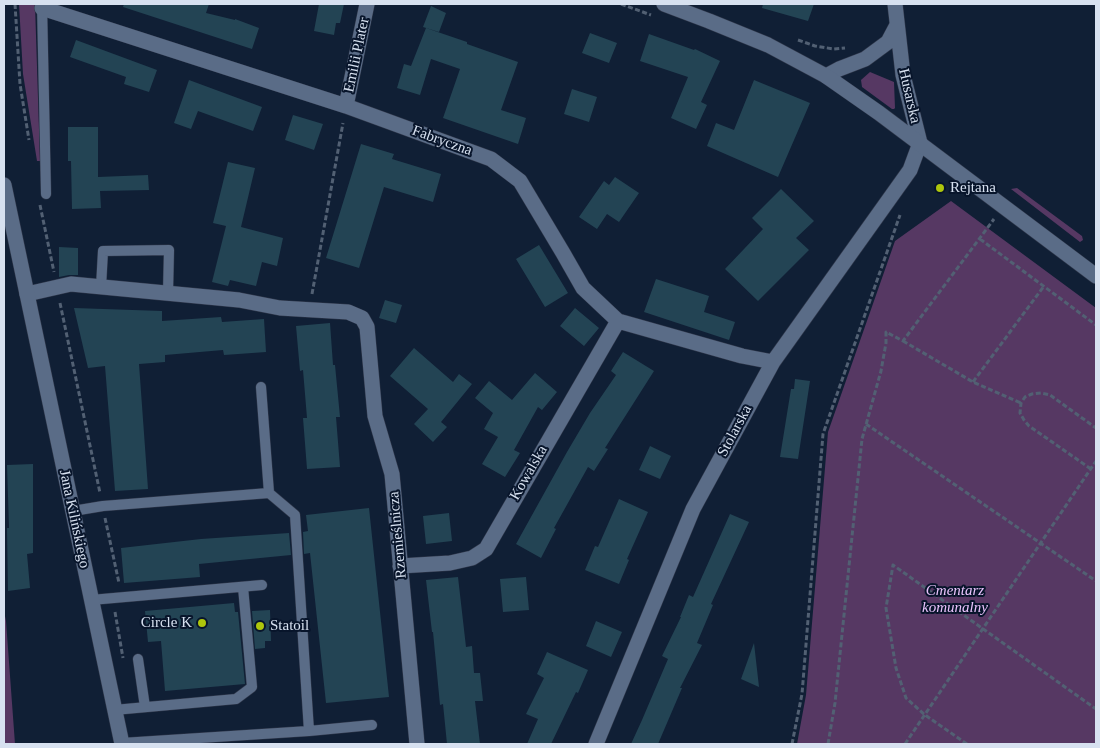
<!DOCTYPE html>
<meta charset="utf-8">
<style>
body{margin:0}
#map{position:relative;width:1100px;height:748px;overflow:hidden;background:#101f35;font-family:"Times New Roman",serif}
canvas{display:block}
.frame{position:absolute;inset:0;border:5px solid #d7e1f0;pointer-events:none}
</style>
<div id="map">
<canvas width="1100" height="748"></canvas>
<div class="frame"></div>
</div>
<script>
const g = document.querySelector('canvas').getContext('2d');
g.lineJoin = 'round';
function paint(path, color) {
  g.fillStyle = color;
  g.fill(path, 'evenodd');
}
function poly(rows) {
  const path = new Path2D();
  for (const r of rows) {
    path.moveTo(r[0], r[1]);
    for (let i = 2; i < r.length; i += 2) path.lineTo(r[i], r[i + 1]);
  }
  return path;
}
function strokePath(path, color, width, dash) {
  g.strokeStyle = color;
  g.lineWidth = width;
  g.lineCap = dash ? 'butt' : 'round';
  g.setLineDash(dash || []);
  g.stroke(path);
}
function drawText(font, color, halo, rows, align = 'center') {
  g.font = font + ' "Times New Roman",serif';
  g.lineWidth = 4;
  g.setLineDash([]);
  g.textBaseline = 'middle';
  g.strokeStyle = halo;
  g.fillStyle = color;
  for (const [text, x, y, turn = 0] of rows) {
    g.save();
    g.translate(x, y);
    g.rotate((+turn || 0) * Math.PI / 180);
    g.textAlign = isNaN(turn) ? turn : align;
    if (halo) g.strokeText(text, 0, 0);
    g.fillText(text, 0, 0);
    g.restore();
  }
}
const green = poly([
 [19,4,35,4,40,161,37,161,23,74],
 [870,72,894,82,895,108,894,109,892,109,862,87,861,80],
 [1017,188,1082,236,1083,240,1080,242,1011,189],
 [951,201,1096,308,1096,744,797,744,806,695,828,432,895,241],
 [4,611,6,621,15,744,4,744]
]);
const building = poly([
 [124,4,209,4,206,13,235,20,235,19,259,28,252,49,123,7],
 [319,4,344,4,340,23,336,23,334,35,314,31],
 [763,4,814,4,808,21,762,8],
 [431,6,446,13,439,32,423,27],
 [426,28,467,42,467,44,518,62,501,110,526,118,518,144,443,118,460,69,431,59,420,95,397,88,404,64,411,66],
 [590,33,617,43,609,63,582,53],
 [649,34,694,50,695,49,720,61,701,102,707,105,696,129,671,118,688,77,640,61],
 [76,40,157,70,149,92,124,84,126,77,70,57],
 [189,80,262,107,253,131,198,111,191,129,174,123],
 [754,80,810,103,778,177,707,146,716,123,734,130],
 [572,89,597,97,589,122,564,114],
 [293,115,323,124,314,150,285,140],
 [68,127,98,127,98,177,148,175,149,190,100,191,101,208,72,209,71,161,68,161],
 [361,144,394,154,392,159,441,174,433,202,384,187,359,268,326,258],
 [228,162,255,168,241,227,283,238,277,266,262,262,256,286,230,280,228,286,212,282,226,226,213,223],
 [615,177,639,193,619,222,607,214,597,229,579,217,604,181,609,185],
 [781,189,814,221,796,238,809,250,758,301,725,269,763,229,752,218],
 [539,245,568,293,545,307,516,259],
 [59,247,78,248,78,275,69,275,59,277],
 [656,279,709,296,704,312,735,322,729,340,644,312],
 [385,300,402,305,396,323,379,318],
 [74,308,162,311,162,321,221,317,222,322,264,319,266,352,224,355,223,350,165,355,165,362,139,364,148,489,115,491,105,366,88,368],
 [575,308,599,328,584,346,560,326],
 [330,323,333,365,335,365,340,417,336,417,340,467,307,469,303,418,307,418,303,370,300,371,296,326],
 [414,348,453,382,459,374,472,384,441,422,447,427,433,442,414,424,428,409,390,376],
 [623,352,654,371,605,448,608,449,594,471,588,467,554,528,556,529,541,558,516,544,567,452,590,413,616,375,611,371],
 [535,373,557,392,542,410,538,407,514,450,520,453,505,477,482,464,498,437,484,429,493,413,475,398,489,381,512,400],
 [795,379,810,381,798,459,780,457,791,389,794,389],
 [650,446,671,456,660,479,639,470],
 [33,464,33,553,27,554,30,588,8,591,7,528,9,528,7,465],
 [619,499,648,512,627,559,629,560,619,584,585,570,595,546,598,547],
 [369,508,389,697,326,703,310,553,304,554,303,532,308,531,306,515],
 [449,513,452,541,426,544,423,516],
 [730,514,749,522,711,604,713,605,697,643,702,645,680,688,682,688,658,744,631,744,642,720,668,659,662,656,681,617,680,617,689,595,693,597],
 [289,533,291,555,199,564,200,577,124,583,121,548,201,539],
 [458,577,466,647,472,646,474,673,480,673,483,701,475,701,480,744,447,744,443,704,440,705,433,632,432,632,426,580],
 [526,577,529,610,503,612,500,579],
 [234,603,235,612,238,612,245,684,165,691,161,641,148,642,145,611],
 [270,610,271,641,265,641,265,648,255,649,252,611],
 [596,621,622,632,611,657,586,646],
 [754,643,759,687,741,679],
 [547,652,588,670,578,693,576,692,551,744,527,744,538,719,526,714,544,678,537,674]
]);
const path = poly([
 [15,4,20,84,29,140],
 [621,4,651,15],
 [798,40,815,46,834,49,845,48],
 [40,205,54,272],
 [980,239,1096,325],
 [312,294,343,123],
 [60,303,100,493],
 [903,341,973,382,1021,403],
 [973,382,1044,286],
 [866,424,1096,581],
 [1091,469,1029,426,1024,420,1020,413,1021,403,1025,397,1032,394,1041,393,1050,395,1096,428],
 [105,518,119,583],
 [115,612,123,658],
 [792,744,802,694,823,434,900,215],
 [828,744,835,703,862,439,881,371,886,343,886,332,903,341,994,219],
 [905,744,1096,461],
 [967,744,925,715,906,698,896,668,886,608,893,565,1096,709]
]);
const lane = poly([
 [42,4,46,194],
 [101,287,103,251,169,250,168,293],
 [261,387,269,493],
 [73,511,103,506,269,493,295,515,309,731],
 [91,600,262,585],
 [138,659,145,707],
 [114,710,236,699,252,687,243,587],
 [122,743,309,731,372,725]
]);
const street = poly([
 [42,8,346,106,491,159,520,181,563,253,583,288,618,321,742,356,773,362],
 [826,76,839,69,865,59,888,42,897,25],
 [346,106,367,4],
 [27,294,71,284,239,300,280,308,348,312,362,318,367,327,375,416,392,474,417,744],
 [400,566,450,563,472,558,486,549,618,321],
 [596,744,693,509,773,362,910,170,920,143,903,75,895,4]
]);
const secondary = poly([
 [664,4,709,21,768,45,826,76,879,113,1096,276],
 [4,185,122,744]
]);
const markers = [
 [940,188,5,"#aec60c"],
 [202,623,5,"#aec60c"],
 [260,626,5,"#aec60c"]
];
const streetNames = [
 ["Emilii Plater",357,55,-78],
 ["Husarska",909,96,77],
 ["Fabryczna",442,141,20],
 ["Stolarska",735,431,-62],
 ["Kowalska",529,473,-60],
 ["Jana Kilińskiego",74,519,78],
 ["Rzemieślnicza",398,535,-95]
];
const poiNames = [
 ["Rejtana",950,188],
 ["Circle K",192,623,"right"],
 ["Statoil",270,626]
];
const parkNames = [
 ["Cmentarz",955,591],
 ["komunalny",955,608]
];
paint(green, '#563863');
paint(building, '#234454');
strokePath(lane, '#30384b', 11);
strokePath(street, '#30384b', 16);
strokePath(secondary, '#30384b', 16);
strokePath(path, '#526073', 3, [5, 2.5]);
strokePath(lane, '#5a6c87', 10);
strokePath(street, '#5a6c87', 15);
strokePath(secondary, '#5a6c87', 15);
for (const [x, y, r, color] of markers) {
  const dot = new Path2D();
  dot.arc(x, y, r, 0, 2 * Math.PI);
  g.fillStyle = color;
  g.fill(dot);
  strokePath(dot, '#08152b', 2);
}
drawText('15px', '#d7e1f0', '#08152b', streetNames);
drawText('15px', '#d7e1f0', '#08152b', poiNames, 'left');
drawText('italic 15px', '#eac3fc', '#08152b', parkNames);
</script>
